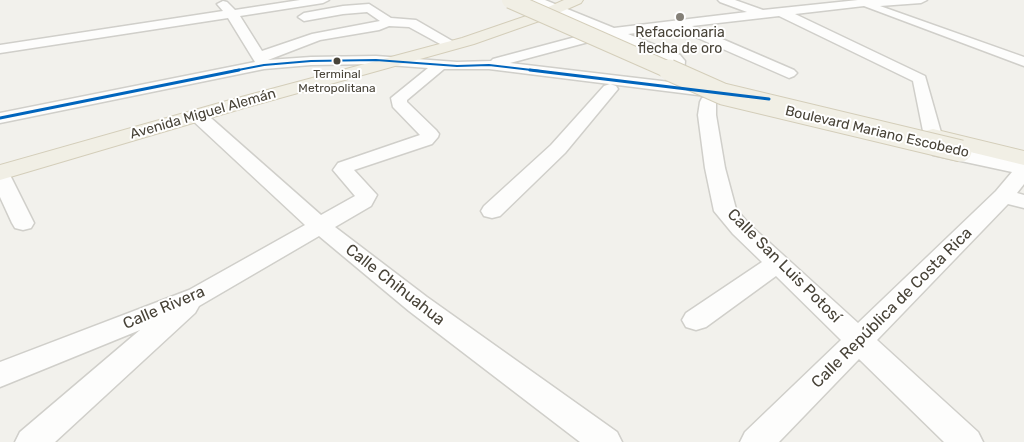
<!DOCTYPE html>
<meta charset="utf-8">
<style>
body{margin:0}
canvas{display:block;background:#f2f1ec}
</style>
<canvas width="1024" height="442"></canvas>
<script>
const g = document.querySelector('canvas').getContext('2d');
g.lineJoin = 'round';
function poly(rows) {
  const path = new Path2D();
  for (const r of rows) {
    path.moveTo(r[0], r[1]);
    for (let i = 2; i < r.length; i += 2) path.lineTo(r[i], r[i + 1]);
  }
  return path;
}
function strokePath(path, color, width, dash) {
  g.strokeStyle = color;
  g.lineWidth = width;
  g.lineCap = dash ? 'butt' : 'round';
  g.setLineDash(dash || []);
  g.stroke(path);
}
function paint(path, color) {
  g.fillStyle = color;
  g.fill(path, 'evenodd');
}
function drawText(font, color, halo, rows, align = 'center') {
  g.font = font + ' Rubik,sans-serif';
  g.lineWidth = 4;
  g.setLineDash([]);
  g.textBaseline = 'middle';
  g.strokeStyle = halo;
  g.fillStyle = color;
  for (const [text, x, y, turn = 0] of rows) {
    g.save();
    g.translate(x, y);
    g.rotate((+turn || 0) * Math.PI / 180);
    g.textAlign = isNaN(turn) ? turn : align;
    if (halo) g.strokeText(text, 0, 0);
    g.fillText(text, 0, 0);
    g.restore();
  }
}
const minor = poly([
 [300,0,329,0,323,3,240,16,262,51,312,34,380,21,367,12,343,14,304,21,298,17,304,13,343,6,369,4,391,18,416,20,454,42,452,45,442,45,409,27,389,26,379,30,320,40,268,60,311,57,376,56,457,62,491,61,493,59,598,31,531,2,529,0,545,0,614,28,747,12,720,2,718,0,735,0,763,10,858,0,927,0,921,3,880,6,1024,57,1024,66,864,6,795,14,925,76,942,136,939,140,933,141,927,140,924,136,913,81,779,16,692,26,794,70,797,73,794,76,789,78,675,28,628,34,680,55,685,61,684,73,686,84,720,89,722,92,720,95,714,97,489,69,444,69,407,100,407,102,436,130,439,134,438,137,432,144,354,170,377,195,371,206,335,227,427,297,617,432,622,442,580,442,409,311,319,236,199,306,195,313,55,442,15,442,20,432,140,330,0,387,0,362,189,290,305,225,191,119,188,115,191,111,197,110,203,111,321,215,355,196,333,170,338,163,420,135,393,107,391,98,428,68,376,64,311,65,264,69,0,123,0,113,255,62,228,18,0,53,0,45,223,11,217,4,223,1,227,2,235,10,300,0],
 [611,36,670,61,668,73,670,82,510,63,611,36],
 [610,84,616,86,618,89,565,153,500,216,492,218,484,216,481,211,484,206,551,145,604,86,610,84],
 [708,97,714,98,716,102,716,115,725,168,736,209,749,224,858,323,996,191,1012,172,933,155,931,151,933,147,940,145,1024,163,1024,184,1017,193,1024,195,1024,208,1008,204,877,340,978,432,983,442,944,442,859,359,779,442,740,442,745,432,841,340,776,276,706,327,696,330,686,327,682,320,686,313,762,262,733,234,714,211,705,168,698,115,700,102,702,98,708,97],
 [0,169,7,171,10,175,34,223,31,228,23,230,15,228,12,223,0,197,0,169]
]);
const major = poly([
 [564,0,583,0,581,3,545,19,474,44,244,108,0,180,0,165,230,100,462,38,535,13,564,0],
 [933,129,1024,151,1024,165,925,141,922,136,925,131,933,129]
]);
const majorBridgeFar1 = poly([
 [510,0,671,71]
]);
const majorBridge = poly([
 [669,70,723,94,961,151]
]);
const bus1Far1 = poly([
 [233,71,264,65,311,61,376,60,457,66,489,65,540,71]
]);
const bus1 = poly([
 [530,70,769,99],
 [0,118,239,70]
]);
const markers = [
 [680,17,5,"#848077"],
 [337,61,4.5,"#484338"]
];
const farBusnames = [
 ["Terminal",337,75],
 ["Metropolitana",337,89]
];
const farPoinames = [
 ["Refaccionaria",680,33],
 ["flecha de oro",680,49]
];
const farStreetnames = [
 ["Avenida Miguel Alemán",203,114,-16],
 ["Boulevard Mariano Escobedo",877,132,13]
];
const streetNames = [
 ["Calle San Luis Potosí",784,266,45],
 ["Calle Chihuahua",395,285,38],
 ["Calle Rivera",164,308,-23],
 ["Calle República de Costa Rica",892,308,-45]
];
strokePath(minor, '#d0cfca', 3);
strokePath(major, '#d4ceba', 2);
paint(minor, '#fdfdfc');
paint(major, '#f1efe5');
strokePath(majorBridgeFar1, '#d4ceba', 18, []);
strokePath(majorBridge, '#d4ceba', 23, []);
strokePath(majorBridgeFar1, '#f1efe5', 16);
strokePath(majorBridge, '#f1efe5', 21);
strokePath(bus1Far1, '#0065bd', 2);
strokePath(bus1, '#0065bd', 3);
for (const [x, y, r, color] of markers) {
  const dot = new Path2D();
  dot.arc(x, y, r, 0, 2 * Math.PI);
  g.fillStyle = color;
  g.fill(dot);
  strokePath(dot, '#fff', 2);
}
drawText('12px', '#484338', '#fff', farBusnames);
drawText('14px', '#484338', '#fff', farPoinames);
drawText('14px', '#484338', '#fff', farStreetnames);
drawText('16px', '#484338', '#fff', streetNames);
</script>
